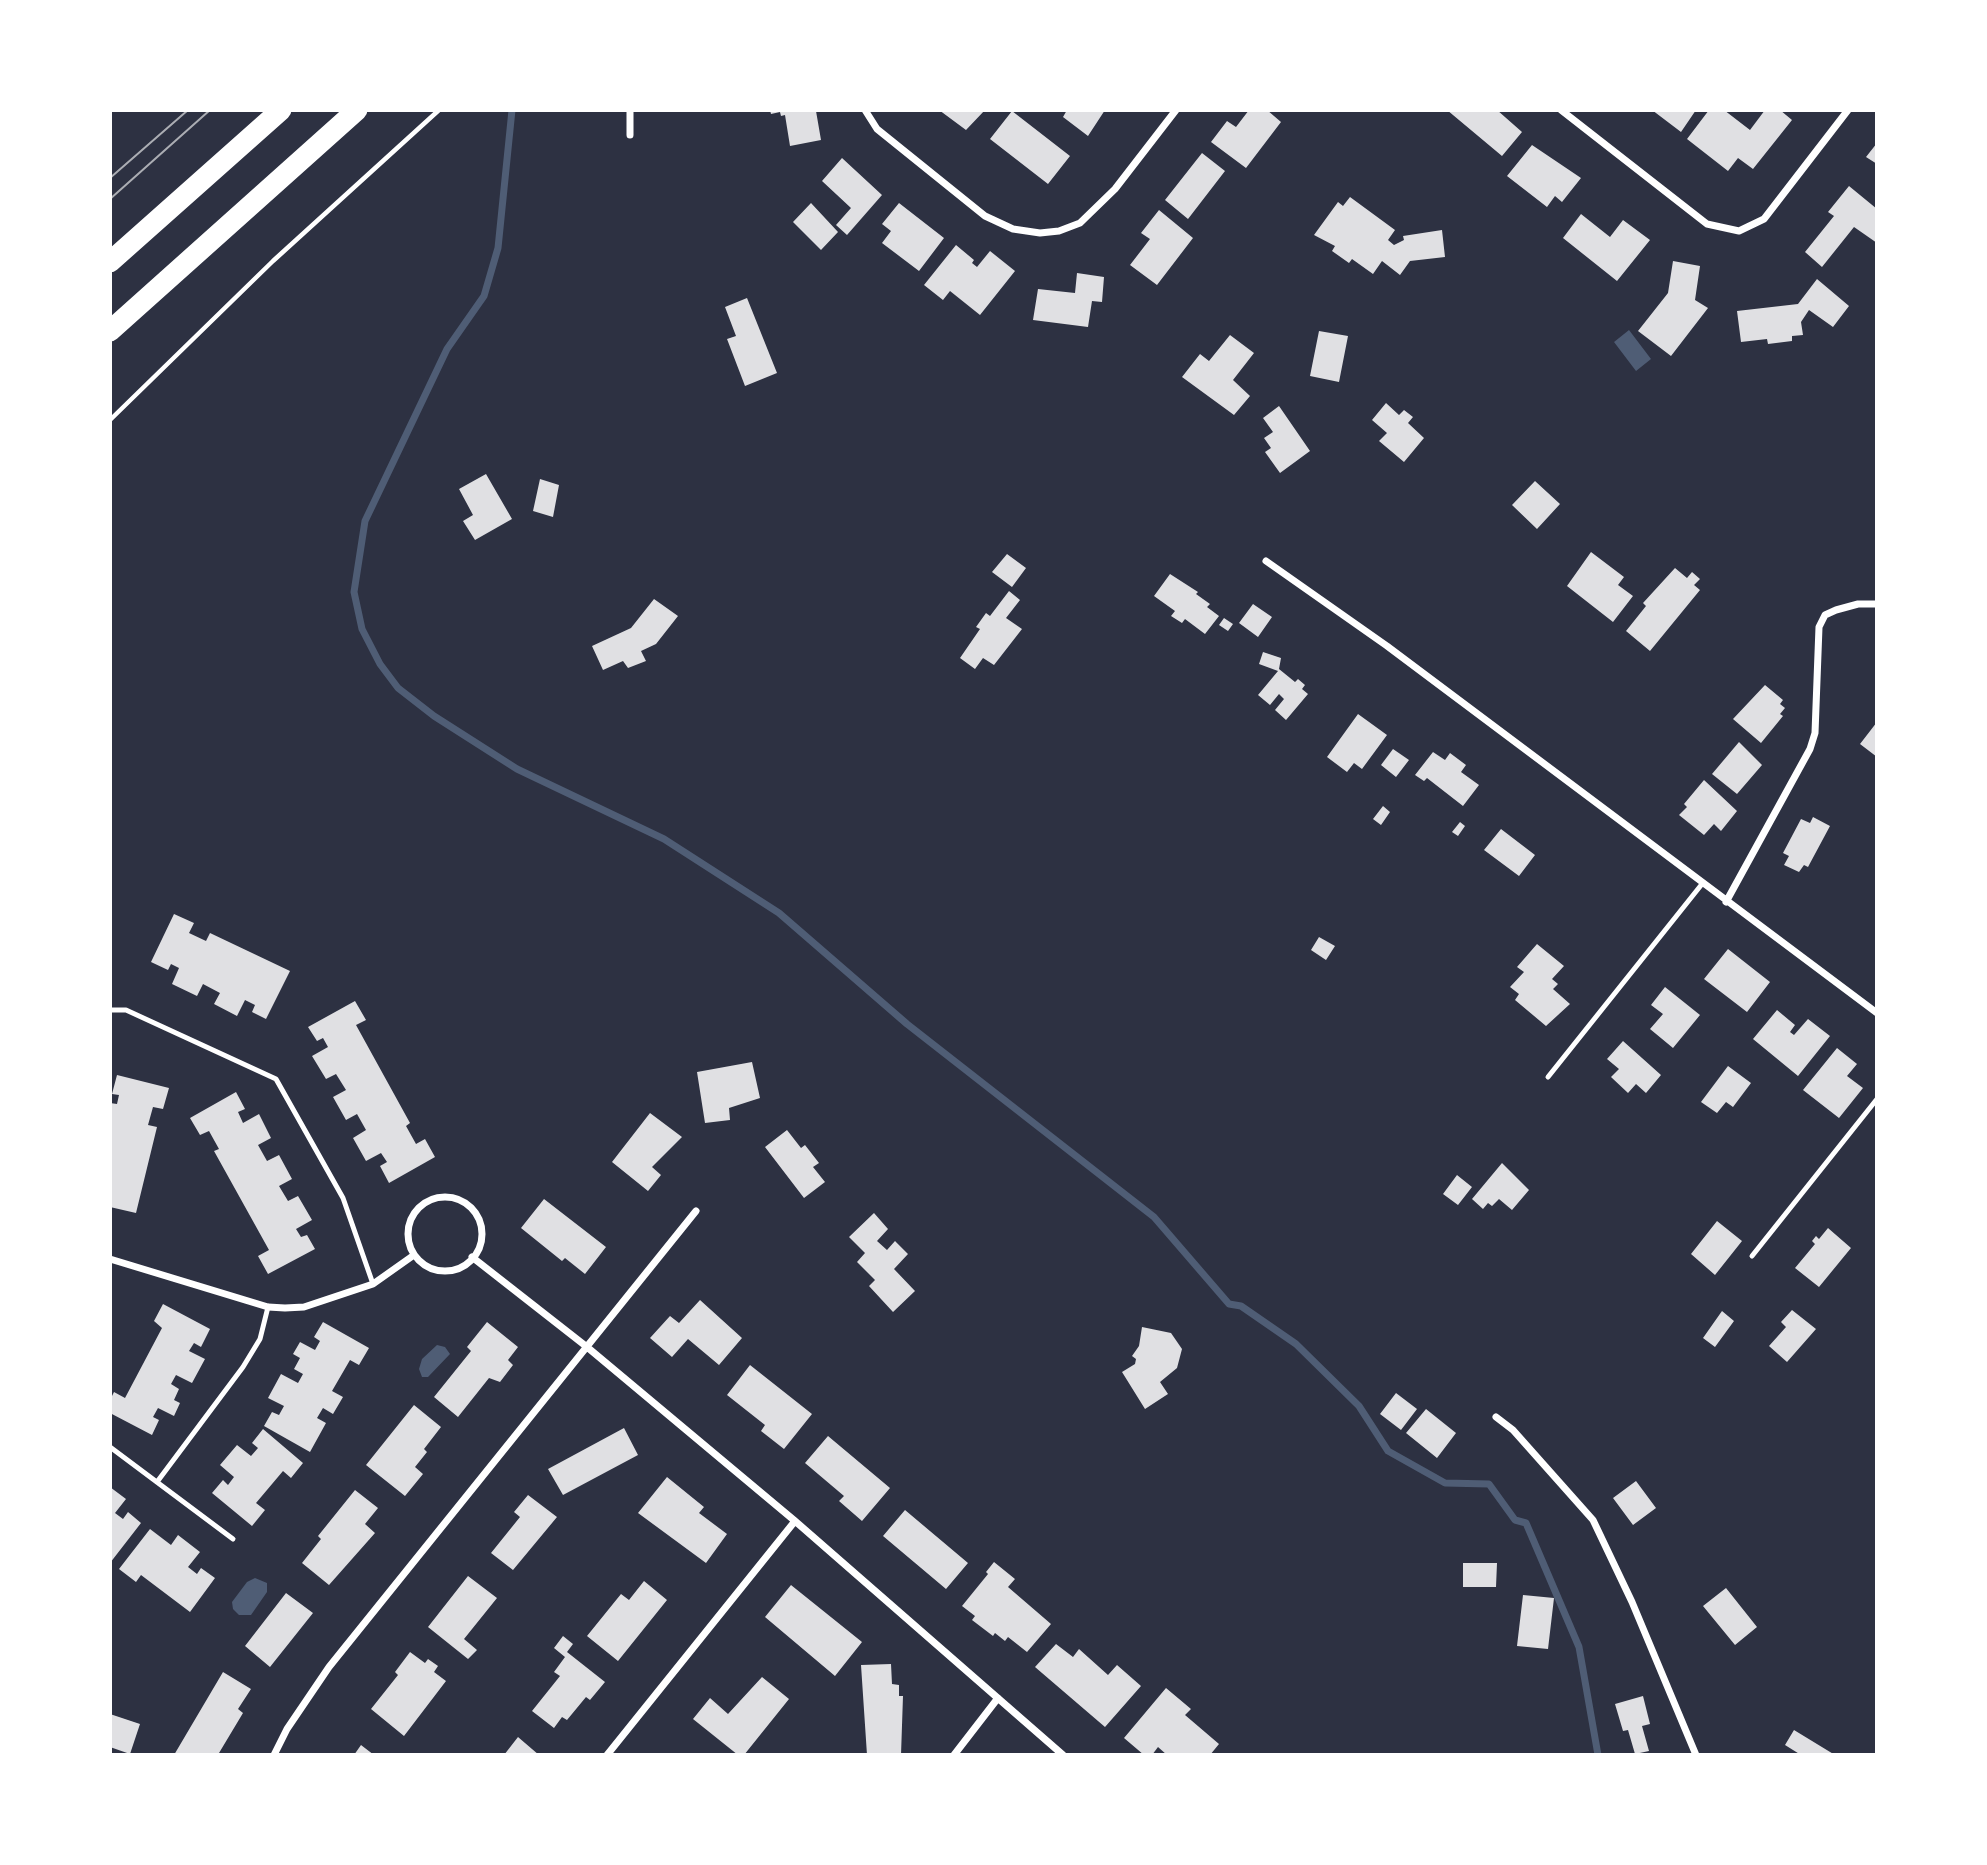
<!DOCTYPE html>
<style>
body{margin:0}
#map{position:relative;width:1987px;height:1865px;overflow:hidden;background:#2d3142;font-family:"PT Sans",sans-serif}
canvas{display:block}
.frame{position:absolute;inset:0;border:112px solid #fff;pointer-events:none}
</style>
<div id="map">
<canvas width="1987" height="1865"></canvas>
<div class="frame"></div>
</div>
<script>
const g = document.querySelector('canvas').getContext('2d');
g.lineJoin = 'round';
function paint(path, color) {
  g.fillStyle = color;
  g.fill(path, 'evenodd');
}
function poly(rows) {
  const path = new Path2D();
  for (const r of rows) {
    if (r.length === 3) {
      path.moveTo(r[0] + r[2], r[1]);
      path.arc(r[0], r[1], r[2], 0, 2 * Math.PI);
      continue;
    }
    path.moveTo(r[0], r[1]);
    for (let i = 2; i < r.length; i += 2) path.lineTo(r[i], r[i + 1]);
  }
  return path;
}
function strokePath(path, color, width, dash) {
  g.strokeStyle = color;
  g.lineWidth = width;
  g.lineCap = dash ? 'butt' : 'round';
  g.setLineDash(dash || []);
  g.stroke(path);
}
const water = poly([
 [1629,330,1651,359,1636,371,1614,342],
 [437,1345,445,1347,450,1354,428,1377,422,1377,419,1369,422,1359],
 [255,1578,267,1583,267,1592,251,1615,239,1615,233,1609,232,1602,247,1582]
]);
const stream = poly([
 [512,110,498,248,484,296,447,349,365,521,354,592,362,629,380,664,398,688,434,716,517,769,664,839,779,913,907,1024,1154,1217,1229,1304,1241,1306,1296,1344,1359,1406,1388,1451,1445,1483,1489,1484,1515,1520,1526,1523,1579,1647,1598,1755]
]);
const building = poly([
 [770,110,816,111,821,140,790,146,785,115,781,116,780,112,771,114],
 [939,110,985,110,966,130],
 [1067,110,1105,110,1088,136,1063,117],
 [1249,110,1267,110,1281,122,1246,168,1211,142,1227,121,1236,127],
 [1447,110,1497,110,1522,132,1502,156],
 [1652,110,1696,110,1681,132],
 [1709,110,1724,110,1750,130,1765,110,1780,110,1792,120,1753,169,1738,158,1728,171,1687,139],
 [1012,111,1070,156,1048,184,990,139],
 [1877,143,1877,164,1866,157],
 [1532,145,1581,178,1562,202,1555,196,1547,207,1507,176],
 [1202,153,1225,171,1188,219,1165,200],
 [842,158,882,195,847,235,836,225,851,208,822,181],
 [1849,186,1877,209,1877,243,1854,227,1822,267,1805,252,1834,216,1828,212],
 [1350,197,1395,230,1388,240,1394,245,1404,240,1403,236,1442,230,1445,257,1410,261,1400,275,1382,261,1373,274,1352,259,1349,263,1332,251,1335,246,1314,235,1338,202,1343,206],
 [811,203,838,232,821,250,793,222],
 [899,203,944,238,919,271,882,243,891,231,882,224],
 [1159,210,1193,238,1157,285,1130,265,1150,239,1141,233],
 [1581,214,1610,237,1623,220,1650,240,1617,281,1563,238],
 [956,245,974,260,972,263,977,267,990,251,1015,271,980,315,950,291,943,300,924,285],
 [1673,261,1700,266,1695,300,1708,308,1671,356,1638,331,1668,293],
 [1077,273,1104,277,1102,302,1092,301,1088,327,1033,320,1038,289,1075,293],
 [1817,279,1849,306,1833,327,1809,310,1801,322,1803,335,1792,336,1792,341,1768,344,1767,339,1741,342,1737,311,1798,304],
 [747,298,777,373,745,386,727,339,736,336,725,307],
 [1319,331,1348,336,1339,382,1310,376],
 [1230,335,1254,353,1233,380,1250,396,1234,415,1182,377,1200,354,1209,361],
 [1386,403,1399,415,1404,410,1413,417,1408,423,1424,438,1404,462,1379,441,1387,433,1372,420],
 [1279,406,1310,451,1280,473,1265,452,1271,448,1264,438,1273,432,1263,418],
 [486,474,512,519,475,540,463,521,473,515,459,489],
 [540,479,559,485,553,517,533,511],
 [1535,481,1560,504,1537,529,1512,505],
 [1591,552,1624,577,1618,585,1633,596,1613,622,1567,586],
 [1007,554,1026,568,1012,587,992,572],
 [1675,568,1687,578,1692,572,1700,579,1694,585,1700,590,1650,651,1626,631,1646,606,1643,603],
 [1170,574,1198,592,1196,594,1210,604,1207,607,1219,616,1205,634,1185,619,1182,623,1171,616,1175,611,1154,596],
 [1009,591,1020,600,1006,618,1022,629,994,665,983,658,975,669,960,658,980,629,976,627,986,613,990,616],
 [654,599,678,616,656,644,641,651,646,661,628,668,623,661,603,670,592,646,631,628],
 [1253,604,1272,617,1258,637,1239,623],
 [1224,618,1233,624,1228,631,1219,625],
 [1263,652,1281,658,1279,669,1295,682,1298,679,1305,685,1302,689,1308,694,1286,720,1275,710,1284,699,1279,694,1270,705,1258,695,1278,671,1259,664],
 [1765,685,1783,700,1780,704,1785,708,1780,714,1783,716,1761,743,1733,719],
 [1358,714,1387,735,1362,769,1354,763,1347,772,1327,757],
 [1877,722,1877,757,1860,744],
 [1739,742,1762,765,1737,794,1712,774],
 [1393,749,1409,760,1396,777,1381,765],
 [1433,752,1445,760,1450,753,1466,765,1461,772,1479,785,1463,806,1427,778,1424,781,1415,775],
 [1704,780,1737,811,1721,831,1714,824,1704,835,1679,815,1687,807,1684,804],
 [1383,806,1390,812,1381,825,1373,819],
 [1813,817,1830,826,1808,867,1804,865,1799,872,1784,865,1789,856,1783,853,1801,819,1810,823],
 [1460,822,1465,826,1458,836,1452,832],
 [1501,829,1535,855,1519,876,1484,850],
 [174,914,194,923,189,933,206,941,210,933,290,971,266,1019,252,1012,255,1005,245,1000,237,1016,214,1004,220,993,203,984,197,996,172,984,179,968,171,964,168,970,151,962],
 [1319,937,1335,946,1326,960,1311,950],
 [1537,944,1564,966,1552,979,1558,984,1553,989,1570,1004,1546,1026,1515,1000,1519,994,1510,987,1524,972,1517,967],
 [1728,949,1770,982,1747,1012,1704,979],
 [1665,987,1700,1015,1673,1048,1650,1029,1663,1014,1651,1005],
 [355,1001,366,1020,356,1025,410,1123,406,1126,416,1144,425,1139,435,1157,389,1183,380,1166,387,1162,381,1153,366,1161,353,1138,366,1130,357,1114,346,1120,333,1097,346,1090,336,1074,326,1079,312,1056,328,1047,323,1038,317,1041,308,1027],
 [1777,1010,1795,1025,1790,1032,1794,1035,1808,1019,1830,1036,1798,1076,1753,1039],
 [1623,1041,1661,1075,1646,1093,1636,1084,1628,1093,1611,1077,1619,1069,1607,1059],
 [1837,1048,1857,1064,1847,1076,1863,1088,1839,1118,1803,1090],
 [752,1062,760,1098,729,1108,730,1120,705,1123,697,1072],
 [1728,1066,1751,1083,1733,1107,1726,1102,1717,1113,1701,1102],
 [117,1075,169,1088,163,1109,153,1107,148,1125,157,1127,136,1213,110,1207,110,1103,117,1104,119,1095,112,1094],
 [236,1092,245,1109,238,1112,243,1123,259,1114,271,1138,258,1145,267,1161,279,1155,292,1179,279,1186,288,1201,298,1196,312,1220,296,1229,301,1237,307,1235,315,1249,268,1274,258,1256,269,1250,214,1151,219,1149,209,1131,200,1135,190,1118],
 [650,1113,682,1137,652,1167,661,1175,648,1191,612,1162],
 [787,1130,801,1148,805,1145,819,1163,813,1167,825,1182,804,1198,765,1147],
 [1502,1163,1529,1190,1512,1210,1499,1199,1492,1206,1488,1203,1483,1209,1472,1199],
 [1457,1175,1472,1187,1458,1205,1443,1194],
 [544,1199,606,1247,585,1274,565,1258,562,1261,521,1228],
 [874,1213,888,1229,877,1241,887,1250,895,1241,908,1254,894,1269,915,1291,893,1312,869,1286,875,1280,857,1262,865,1253,849,1237],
 [1717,1221,1742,1241,1715,1275,1691,1254],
 [1828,1228,1851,1248,1819,1287,1795,1268,1815,1244,1812,1241,1816,1236,1819,1239],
 [700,1300,742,1338,719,1365,688,1339,672,1357,650,1338,670,1316,679,1323],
 [163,1304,210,1329,201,1347,194,1343,189,1351,205,1359,192,1383,176,1375,171,1384,179,1389,174,1400,180,1403,174,1416,158,1408,153,1417,159,1420,152,1435,110,1413,110,1400,114,1392,125,1398,162,1328,154,1321],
 [1792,1310,1816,1329,1787,1362,1769,1346,1786,1327,1781,1322],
 [1722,1311,1734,1321,1715,1347,1703,1338],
 [323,1322,369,1348,359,1365,350,1360,332,1391,343,1397,333,1414,323,1408,317,1418,326,1423,310,1452,264,1426,272,1412,279,1415,284,1406,268,1398,281,1374,298,1383,303,1374,294,1369,300,1358,293,1354,300,1342,315,1350,320,1341,314,1337],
 [487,1322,518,1347,508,1360,513,1365,500,1382,489,1378,458,1417,434,1397,471,1351,467,1347],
 [1142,1327,1171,1333,1182,1349,1177,1368,1160,1382,1168,1394,1145,1409,1122,1372,1135,1364,1136,1359,1132,1356,1139,1346],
 [750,1365,812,1414,784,1449,761,1431,765,1425,727,1395],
 [1396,1393,1417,1409,1401,1430,1380,1414],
 [414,1405,441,1427,424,1449,427,1452,415,1467,423,1474,405,1496,366,1465],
 [1426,1409,1456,1433,1437,1458,1406,1433],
 [624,1428,638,1455,563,1495,548,1469],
 [263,1429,303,1463,291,1478,283,1471,256,1503,265,1510,252,1526,212,1493,223,1480,228,1485,234,1477,220,1465,237,1445,251,1456,258,1448,252,1443],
 [828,1436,890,1488,862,1521,839,1501,844,1496,805,1463],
 [667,1477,704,1507,699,1513,727,1534,706,1563,638,1513],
 [1636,1481,1656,1508,1633,1525,1613,1498],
 [110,1487,126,1499,115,1513,123,1519,128,1512,141,1523,110,1563],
 [355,1490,378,1508,365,1524,375,1533,329,1585,302,1563,321,1539,318,1536],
 [528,1495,557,1517,513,1570,491,1553,520,1517,514,1512],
 [905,1510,968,1563,946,1589,883,1536],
 [150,1529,171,1545,178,1535,200,1552,188,1567,197,1574,201,1568,215,1578,190,1612,141,1575,136,1582,119,1569],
 [994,1562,1015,1579,1008,1587,1051,1624,1027,1652,1008,1637,1005,1641,995,1633,993,1636,972,1620,975,1616,962,1606,988,1574,986,1572],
 [1463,1563,1497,1563,1496,1587,1463,1587],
 [468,1576,497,1598,464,1639,477,1650,468,1659,428,1627],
 [644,1581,667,1600,618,1661,587,1636,621,1594,629,1600],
 [791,1585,862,1642,835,1676,765,1617],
 [1726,1588,1757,1627,1735,1645,1703,1606],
 [286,1593,313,1613,270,1667,245,1646],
 [1523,1595,1554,1598,1548,1649,1517,1646],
 [563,1636,573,1644,567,1652,605,1682,590,1700,586,1697,567,1720,562,1717,554,1728,532,1711,560,1676,554,1672,565,1657,554,1648],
 [1056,1644,1073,1657,1079,1649,1108,1675,1117,1665,1141,1686,1105,1727,1035,1667],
 [410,1652,425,1663,428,1659,438,1666,434,1672,446,1681,404,1736,371,1709,398,1675,395,1672],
 [891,1664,892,1684,899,1685,899,1696,903,1696,901,1755,867,1755,861,1665],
 [223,1672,251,1689,238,1709,243,1713,219,1753,174,1755],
 [762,1677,789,1699,744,1755,738,1755,693,1719,710,1698,728,1714],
 [1166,1688,1191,1709,1185,1715,1219,1744,1210,1755,1167,1755,1158,1747,1152,1755,1144,1755,1124,1738],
 [1643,1696,1650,1724,1642,1726,1649,1751,1635,1754,1628,1730,1623,1731,1615,1704],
 [110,1714,140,1724,130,1754,110,1747],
 [1794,1730,1835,1755,1801,1755,1785,1745],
 [518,1737,539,1755,504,1755],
 [361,1745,374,1755,354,1755]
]);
const path = poly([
 [110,420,273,261,439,110]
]);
const service = poly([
 [110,1010,126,1010,276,1079,343,1198,373,1284],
 [1548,1077,1702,884],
 [1752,1256,1877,1099],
 [110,1447,233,1539],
 [157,1482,243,1367,260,1339,268,1307]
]);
const minor = poly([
 [630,110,630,135],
 [865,110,877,129,985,216,1013,229,1040,233,1059,231,1080,223,1115,189,1176,110],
 [1561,110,1707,224,1739,231,1764,219,1848,110],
 [1266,561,1387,646,1877,1013],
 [1726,902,1810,749,1815,733,1819,627,1825,615,1836,610,1858,604,1877,604],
 [445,1234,37],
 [472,1257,587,1347,795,1521,1063,1755],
 [110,1259,268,1307,285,1308,304,1307,373,1284,414,1255],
 [1496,1417,1513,1430,1593,1520,1632,1602,1696,1755],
 [274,1755,287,1729,329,1667,696,1211],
 [607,1755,795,1521],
 [954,1755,998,1698]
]);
const motorway = poly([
 [110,262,281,110],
 [110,331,357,110]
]);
const tram = poly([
 [110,178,188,110],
 [110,199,210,110]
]);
paint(water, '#4f5d75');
strokePath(stream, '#4f5d75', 7);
paint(building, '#e0e0e3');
strokePath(path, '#fff', 4.5);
strokePath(service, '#fff', 5);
strokePath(minor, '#fff', 7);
strokePath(motorway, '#fff', 21);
strokePath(tram, '#abadb3', 2);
</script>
